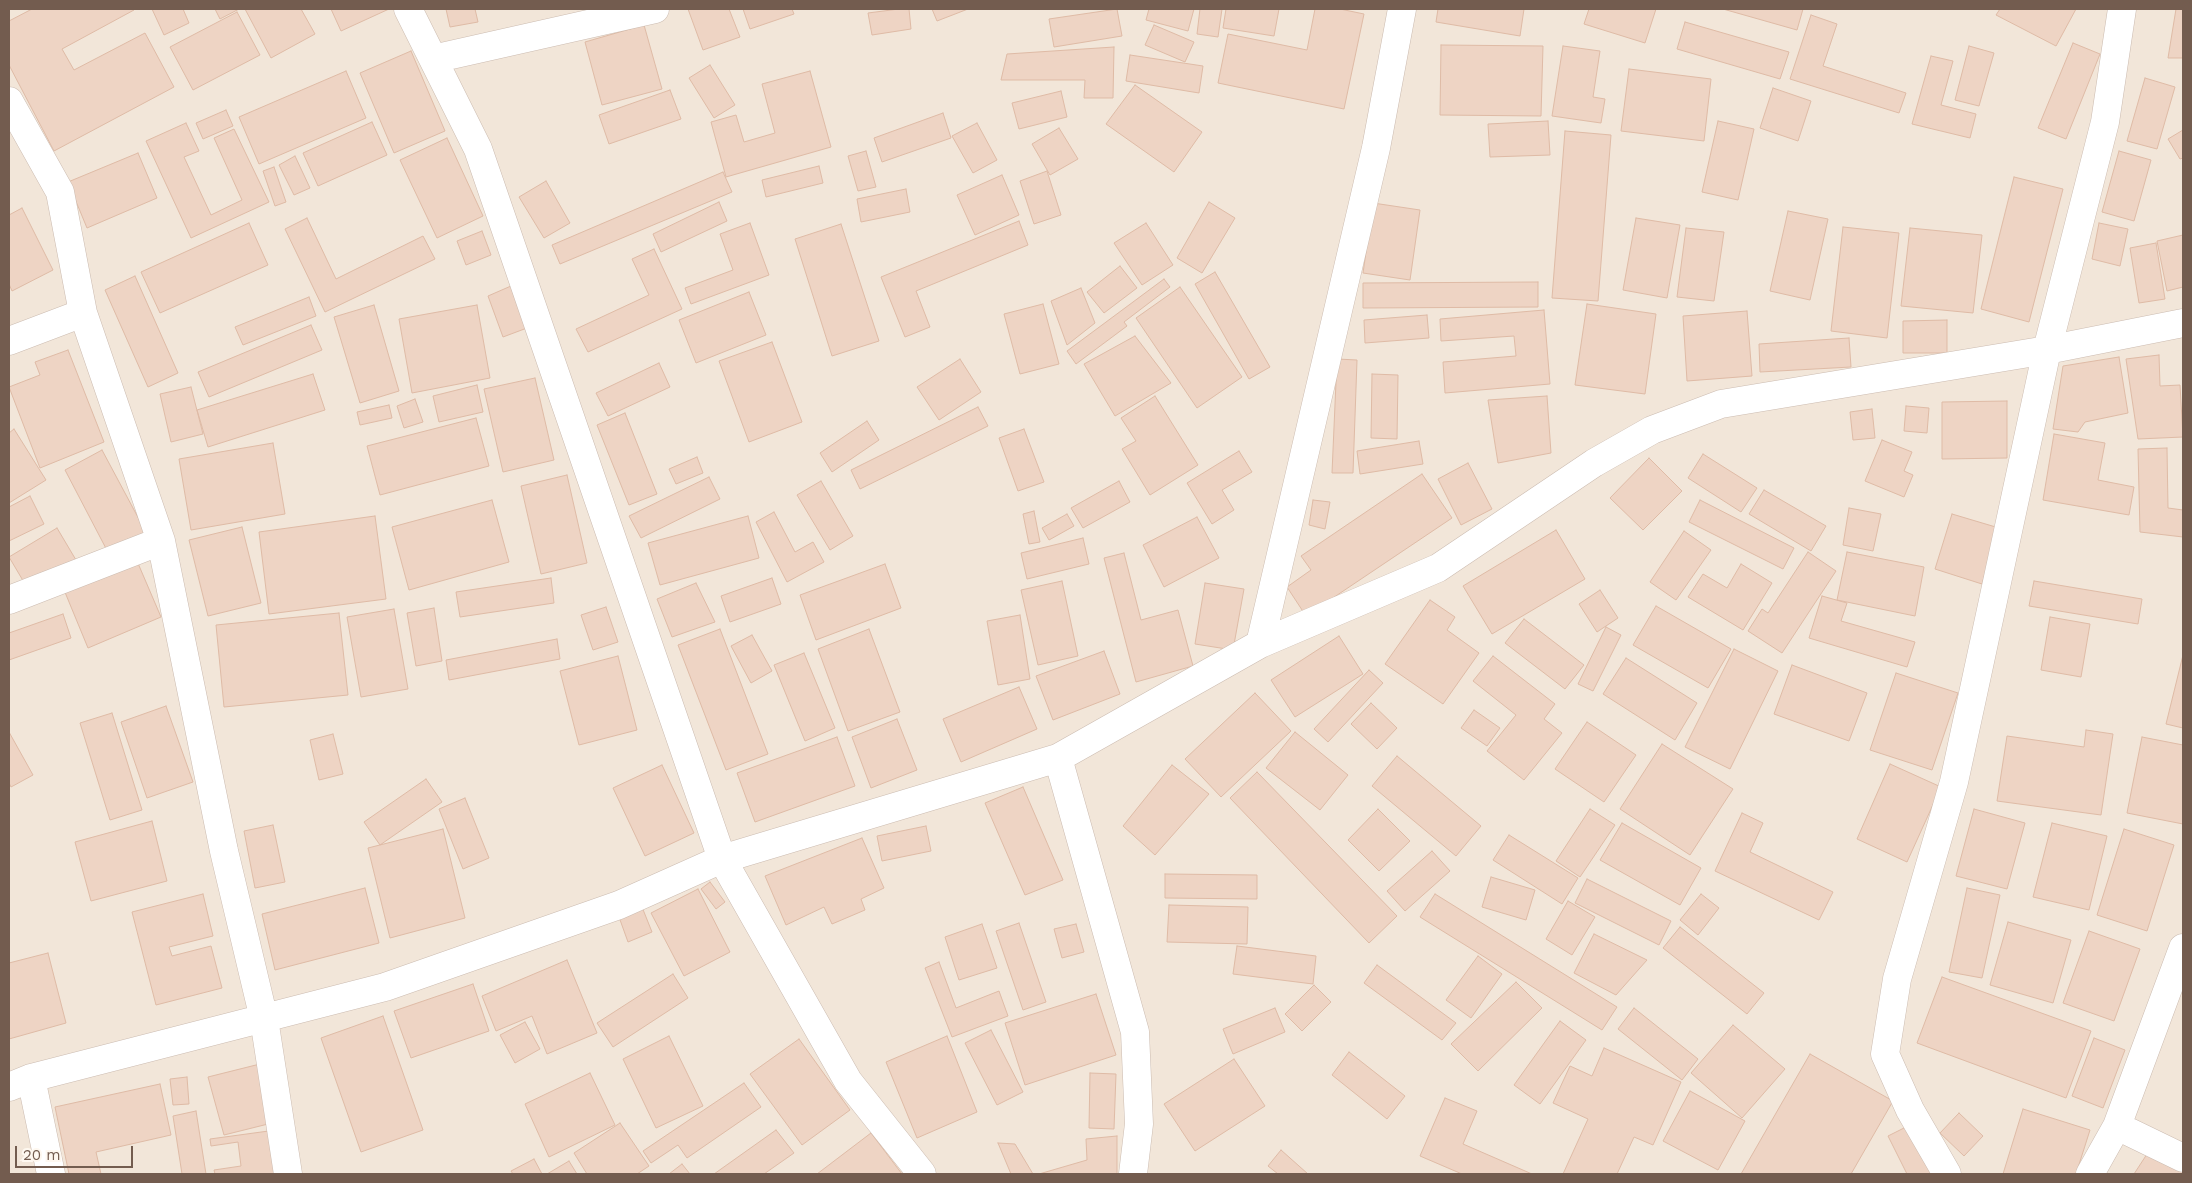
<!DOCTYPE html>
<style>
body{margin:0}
#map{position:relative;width:2192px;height:1183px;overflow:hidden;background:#fbf4ea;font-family:"Work Sans",sans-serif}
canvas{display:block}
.frame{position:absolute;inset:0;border:10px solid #735c4f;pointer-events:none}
.scale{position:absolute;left:15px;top:1146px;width:118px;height:22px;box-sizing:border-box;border:2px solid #735c4f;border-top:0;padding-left:6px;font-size:15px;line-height:18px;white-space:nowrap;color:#735c4f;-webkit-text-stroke:4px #fef8f0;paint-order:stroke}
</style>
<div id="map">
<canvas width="2192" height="1183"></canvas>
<div class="frame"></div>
<div class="scale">20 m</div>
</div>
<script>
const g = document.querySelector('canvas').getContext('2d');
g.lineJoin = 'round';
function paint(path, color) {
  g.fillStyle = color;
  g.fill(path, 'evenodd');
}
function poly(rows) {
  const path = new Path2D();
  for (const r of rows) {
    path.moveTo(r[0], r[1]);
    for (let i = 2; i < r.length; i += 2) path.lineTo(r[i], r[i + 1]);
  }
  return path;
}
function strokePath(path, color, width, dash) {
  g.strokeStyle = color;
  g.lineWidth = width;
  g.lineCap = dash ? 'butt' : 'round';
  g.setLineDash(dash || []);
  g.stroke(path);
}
const residential = poly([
 [9,9,2183,9,2183,1174,9,1174]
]);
const building = poly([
 [32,9,134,9,134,10,62,49,74,70,145,33,174,87,54,151,9,65,9,21,32,9],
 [152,9,183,9,189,23,164,35,152,9],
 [215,9,239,9,220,19,215,9],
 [245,9,301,9,315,34,271,58,245,9],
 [331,9,389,9,341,31,331,9],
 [446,9,475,9,478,22,450,27,446,9],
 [688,9,729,9,740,37,703,50,688,9],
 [743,9,792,9,794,14,750,29,743,9],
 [899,9,909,9,911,29,872,35,868,13,899,9],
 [932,9,968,9,937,21,932,9],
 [1117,9,1122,36,1054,47,1049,19,1117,9],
 [1149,9,1194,9,1188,31,1146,20,1149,9],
 [1200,9,1222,9,1218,37,1197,34,1200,9],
 [1226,9,1279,9,1274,36,1223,28,1226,9],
 [1315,9,1340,9,1364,14,1344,109,1218,83,1228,34,1307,50,1315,9],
 [1438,9,1524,9,1520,36,1436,22,1438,9],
 [1589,9,1656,9,1645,43,1584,24,1589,9],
 [1723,9,1803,9,1797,30,1723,9],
 [2000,9,2076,9,2056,46,1996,15,2000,9],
 [2176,9,2183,9,2183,58,2168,58,2176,9],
 [237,12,260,55,193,90,170,47,237,12],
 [1811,15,1837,24,1823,66,1906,93,1899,113,1790,79,1811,15],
 [1685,22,1789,52,1780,79,1677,49,1685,22],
 [644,25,662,89,602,105,585,42,644,25],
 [1154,25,1194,42,1185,62,1145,45,1154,25],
 [2073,43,2100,54,2066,139,2038,128,2073,43],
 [1441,45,1543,46,1541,116,1440,115,1441,45],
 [1563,46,1600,51,1593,97,1605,99,1601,123,1552,116,1563,46],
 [1969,46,1994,53,1979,106,1955,100,1969,46],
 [1114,47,1113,98,1084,98,1085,80,1001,80,1007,54,1114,47],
 [411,51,445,131,394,153,360,73,411,51],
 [1130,55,1203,66,1199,93,1126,81,1130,55],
 [1931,56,1953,61,1941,105,1976,114,1970,138,1912,124,1931,56],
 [710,65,735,105,714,118,689,78,710,65],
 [1629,69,1711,79,1704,141,1621,131,1629,69],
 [346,71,366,118,259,164,239,117,346,71],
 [810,71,831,147,726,177,711,122,736,115,744,142,775,133,762,84,810,71],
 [2145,78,2175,87,2157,149,2127,141,2145,78],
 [1135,85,1202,132,1174,172,1106,124,1135,85],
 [1773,88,1811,101,1798,141,1760,128,1773,88],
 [670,90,681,119,609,144,599,115,670,90],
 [1061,91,1067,117,1019,129,1012,103,1061,91],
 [226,110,233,126,203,139,196,123,226,110],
 [943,113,951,138,882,162,874,138,943,113],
 [1548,121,1550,155,1490,157,1488,124,1548,121],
 [1718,121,1754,129,1738,200,1702,192,1718,121],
 [372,122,387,155,318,186,303,153,372,122],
 [186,123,199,151,184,157,211,215,242,200,214,138,234,129,269,202,191,238,146,141,186,123],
 [977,123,997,160,973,173,952,136,977,123],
 [1059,128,1078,159,1050,175,1032,144,1059,128],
 [2183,130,2183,158,2180,159,2168,139,2183,130],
 [1565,131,1611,135,1598,301,1552,298,1565,131],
 [447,138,483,216,437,238,400,160,447,138],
 [866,151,876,187,858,191,848,156,866,151],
 [2119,151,2151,160,2134,221,2102,212,2119,151],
 [138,153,157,198,87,228,68,182,138,153],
 [295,156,310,188,294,195,279,165,295,156],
 [819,166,823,183,766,197,762,180,819,166],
 [274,167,286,202,275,206,263,171,274,167],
 [1047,171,1061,215,1034,224,1020,181,1047,171],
 [723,172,732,192,560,264,552,245,723,172],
 [1002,175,1019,215,975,235,957,195,1002,175],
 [2014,177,2063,189,2029,322,1981,309,2014,177],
 [546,181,570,223,544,238,519,197,546,181],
 [906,189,910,212,861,222,857,199,906,189],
 [719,202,727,221,661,252,653,234,719,202],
 [1209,202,1235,218,1202,273,1177,258,1209,202],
 [1373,203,1420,210,1410,280,1363,273,1373,203],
 [22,208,53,270,12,291,9,284,9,215,22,208],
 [1788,211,1828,219,1810,300,1770,291,1788,211],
 [307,218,336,279,423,236,435,259,325,312,285,229,307,218],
 [1636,218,1680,225,1667,298,1623,290,1636,218],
 [1019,221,1028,245,916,291,930,327,905,337,881,277,1019,221],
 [249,223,268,265,160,313,141,272,249,223],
 [750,223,769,275,691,304,685,288,733,270,720,234,750,223],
 [1146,223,1173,265,1142,285,1114,243,1146,223],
 [2099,223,2128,229,2120,266,2092,259,2099,223],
 [841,224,879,341,832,356,795,239,841,224],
 [1843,227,1899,233,1887,338,1831,331,1843,227],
 [1686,228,1724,232,1714,301,1677,297,1686,228],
 [1910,228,1982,235,1973,313,1901,306,1910,228],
 [482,231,491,255,466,265,457,241,482,231],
 [2183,235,2183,287,2167,291,2157,241,2183,235],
 [2156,243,2165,299,2139,303,2130,248,2156,243],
 [654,249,682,309,588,352,576,329,649,295,632,259,654,249],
 [1120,266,1137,288,1104,313,1087,292,1120,266],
 [1215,272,1270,367,1249,379,1195,284,1215,272],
 [135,276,178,373,148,387,105,290,135,276],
 [1164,279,1170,287,1124,322,1127,326,1076,364,1067,351,1164,279],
 [1538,282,1538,307,1363,308,1363,283,1538,282],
 [511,286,527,328,503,337,488,296,511,286],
 [1180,287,1242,377,1197,408,1136,318,1180,287],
 [1081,288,1095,323,1067,345,1051,301,1081,288],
 [749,292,766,335,696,363,679,320,749,292],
 [309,297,316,316,243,345,235,327,309,297],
 [1043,304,1059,364,1020,374,1004,314,1043,304],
 [1587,304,1656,314,1645,394,1575,385,1587,304],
 [374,305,399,391,360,403,334,317,374,305],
 [477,305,490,378,412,393,399,319,477,305],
 [1544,310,1550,384,1445,393,1443,362,1516,356,1514,336,1441,341,1440,319,1544,310],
 [1747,311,1752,376,1687,381,1683,316,1747,311],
 [1427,315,1429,338,1365,343,1364,320,1427,315],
 [1947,320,1947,353,1903,353,1903,321,1947,320],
 [311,325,322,350,209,397,198,372,311,325],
 [1135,336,1171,383,1115,416,1084,364,1135,336],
 [1849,338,1851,367,1760,372,1759,344,1849,338],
 [772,342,802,422,749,442,719,361,772,342],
 [68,350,104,442,40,468,9,387,40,375,35,362,68,350],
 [2159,355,2160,386,2180,385,2183,437,2138,439,2126,359,2159,355],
 [2119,357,2128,413,2085,422,2078,432,2053,429,2063,366,2119,357],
 [960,359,981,392,939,420,917,387,960,359],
 [1337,359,1357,360,1353,473,1332,473,1337,359],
 [659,363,670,387,608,416,596,393,659,363],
 [313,374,325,410,208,447,197,410,313,374],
 [1372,374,1398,375,1397,439,1371,438,1372,374],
 [535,378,554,460,503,472,484,389,535,378],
 [477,385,483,412,439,422,433,396,477,385],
 [191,387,203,434,171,442,160,394,191,387],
 [1155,396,1198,465,1150,495,1122,449,1136,441,1121,418,1155,396],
 [1547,396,1551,453,1498,463,1488,400,1547,396],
 [415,399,423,422,404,428,397,406,415,399],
 [2007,401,2007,458,1942,459,1942,402,2007,401],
 [389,405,392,418,360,425,357,412,389,405],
 [1906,406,1929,408,1927,433,1904,431,1906,406],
 [978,407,988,426,860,489,851,470,978,407],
 [1872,409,1875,438,1853,440,1850,412,1872,409],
 [625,413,657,494,629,505,597,425,625,413],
 [476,418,489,466,380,495,367,446,476,418],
 [867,421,879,440,832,472,820,453,867,421],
 [14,429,46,480,9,503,9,433,14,429],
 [1024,429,1044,482,1018,491,999,438,1024,429],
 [2054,434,2105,443,2098,480,2134,487,2129,515,2043,500,2054,434],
 [1882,440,1912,452,1904,471,1913,475,1904,497,1865,481,1882,440],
 [1419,441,1423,464,1360,474,1357,451,1419,441],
 [273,443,285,514,191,530,179,459,273,443],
 [2167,448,2168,508,2183,510,2183,537,2140,532,2138,449,2167,448],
 [102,450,149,538,111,558,65,470,102,450],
 [1239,451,1252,472,1222,490,1234,510,1212,524,1187,483,1239,451],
 [1703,454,1757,488,1741,512,1688,478,1703,454],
 [697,457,703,473,676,484,669,469,697,457],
 [1649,458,1682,491,1643,530,1610,498,1649,458],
 [1468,463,1492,509,1461,525,1438,479,1468,463],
 [1422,474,1452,518,1306,616,1287,587,1311,570,1301,556,1422,474],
 [567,475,587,563,541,574,521,486,567,475],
 [709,477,720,499,641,538,629,516,709,477],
 [821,481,853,536,830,550,797,495,821,481],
 [1119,481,1130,502,1083,528,1071,508,1119,481],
 [1764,490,1826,526,1811,551,1749,514,1764,490],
 [30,496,44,524,9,541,9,507,30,496],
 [492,500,509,562,409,590,392,527,492,500],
 [1313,500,1330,502,1325,529,1309,525,1313,500],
 [1700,500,1794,548,1783,569,1689,522,1700,500],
 [1849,508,1881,514,1873,551,1843,545,1849,508],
 [1034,511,1040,542,1029,544,1023,514,1034,511],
 [774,512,795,552,813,542,824,562,787,582,756,522,774,512],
 [1067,514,1074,526,1049,540,1042,528,1067,514],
 [1952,514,1999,528,1982,584,1935,569,1952,514],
 [375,516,386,599,269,614,259,532,375,516],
 [748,516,759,558,660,585,648,543,748,516],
 [1197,517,1219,558,1164,587,1143,545,1197,517],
 [242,527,261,603,208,616,189,540,242,527],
 [57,528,76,560,28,589,9,557,57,528],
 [1556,530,1585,579,1492,634,1463,586,1556,530],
 [1684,531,1711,550,1676,600,1650,582,1684,531],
 [1083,538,1089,564,1027,579,1021,553,1083,538],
 [1808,552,1836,571,1782,653,1748,631,1762,609,1768,613,1808,552],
 [1847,552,1924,567,1915,616,1837,600,1847,552],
 [1124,553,1141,620,1178,610,1193,666,1136,682,1104,558,1124,553],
 [134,554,161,617,88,648,62,585,134,554],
 [885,564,901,608,816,640,800,595,885,564],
 [1741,564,1772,583,1743,630,1688,597,1703,574,1727,588,1741,564],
 [551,578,554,603,460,617,456,592,551,578],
 [772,578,781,604,730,622,721,596,772,578],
 [1062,581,1078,656,1038,665,1021,590,1062,581],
 [2034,581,2142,599,2138,624,2029,606,2034,581],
 [696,583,715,622,672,637,657,599,696,583],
 [1205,583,1244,589,1233,650,1195,644,1205,583],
 [1600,590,1618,618,1597,632,1579,604,1600,590],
 [1822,596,1847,603,1841,621,1915,642,1907,667,1809,638,1822,596],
 [1430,600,1455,617,1447,630,1479,653,1443,704,1385,664,1430,600],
 [1656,606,1731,649,1708,688,1633,645,1656,606],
 [606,607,618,642,593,650,581,615,606,607],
 [434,608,442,661,416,666,407,613,434,608],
 [394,609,408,689,361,697,347,617,394,609],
 [339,613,348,695,224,707,216,625,339,613],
 [63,614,71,638,9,660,9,633,63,614],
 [1020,615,1030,679,998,685,987,621,1020,615],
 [2050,617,2090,624,2081,677,2041,670,2050,617],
 [1524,619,1584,665,1565,689,1505,643,1524,619],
 [1606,627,1621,635,1593,691,1578,684,1606,627],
 [720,629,768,754,726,770,678,645,720,629],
 [869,629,900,712,848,731,818,649,869,629],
 [752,635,772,671,751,683,731,646,752,635],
 [1339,636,1363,674,1295,717,1271,680,1339,636],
 [557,639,560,659,449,680,446,660,557,639],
 [1734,649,1778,671,1730,769,1685,747,1734,649],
 [1104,651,1120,694,1053,720,1036,676,1104,651],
 [804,653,835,728,805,741,774,665,804,653],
 [2183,655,2183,728,2166,724,2183,655],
 [618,656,637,730,579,745,560,671,618,656],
 [1493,656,1555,704,1544,719,1562,733,1524,780,1487,751,1516,715,1473,681,1493,656],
 [1626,658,1697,703,1675,740,1603,694,1626,658],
 [1792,665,1867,693,1849,741,1774,714,1792,665],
 [1369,670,1383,683,1328,742,1314,729,1369,670],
 [1896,673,1958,693,1932,770,1870,750,1896,673],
 [1019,687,1037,729,961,762,943,719,1019,687],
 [1255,693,1291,731,1221,797,1185,759,1255,693],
 [1371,703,1397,728,1377,749,1351,724,1371,703],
 [166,706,193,782,147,798,121,722,166,706],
 [1474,710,1500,728,1487,746,1461,728,1474,710],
 [112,713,142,810,110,820,80,723,112,713],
 [897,719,917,770,871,788,852,737,897,719],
 [1587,722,1636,755,1604,802,1555,769,1587,722],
 [2086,730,2113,734,2101,815,1997,801,2007,736,2084,747,2086,730],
 [9,732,33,775,11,787,9,783,9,732],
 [1295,732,1348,775,1320,810,1266,768,1295,732],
 [333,734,343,774,319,780,310,740,333,734],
 [837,737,855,786,755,822,737,773,837,737],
 [2142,737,2183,745,2183,824,2127,813,2142,737],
 [1662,744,1733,789,1690,855,1620,809,1662,744],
 [1397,756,1481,826,1456,856,1372,786,1397,756],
 [1890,764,1941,787,1907,862,1857,839,1890,764],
 [662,765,694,833,645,856,613,788,662,765],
 [1172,765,1209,794,1155,855,1123,826,1172,765],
 [1257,772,1397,916,1369,943,1230,798,1257,772],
 [426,779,442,802,380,845,364,822,426,779],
 [1023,787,1063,880,1025,895,985,803,1023,787],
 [465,798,489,858,463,869,439,809,465,798],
 [1378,809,1410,841,1379,871,1348,840,1378,809],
 [1590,809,1615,825,1580,877,1556,861,1590,809],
 [1974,809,2025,823,2007,889,1956,876,1974,809],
 [1742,813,1763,823,1750,852,1833,892,1819,920,1715,871,1742,813],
 [152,821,167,881,91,901,75,842,152,821],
 [1622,823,1701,868,1680,905,1600,860,1622,823],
 [2052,823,2107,836,2089,910,2033,897,2052,823],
 [273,825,285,882,255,888,244,831,273,825],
 [926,826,931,851,882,861,877,836,926,826],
 [443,829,465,918,390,938,368,848,443,829],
 [2124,829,2174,845,2147,931,2097,915,2124,829],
 [1509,835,1578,878,1562,904,1493,860,1509,835],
 [862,838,884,888,861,899,865,910,832,924,824,907,786,925,765,876,862,838],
 [1432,851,1450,871,1405,911,1387,891,1432,851],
 [1165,874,1257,875,1257,899,1165,898,1165,874],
 [1491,877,1535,890,1526,920,1482,907,1491,877],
 [1587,879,1671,921,1659,945,1575,903,1587,879],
 [710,882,725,902,716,909,701,889,710,882],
 [365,888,379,943,275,970,262,914,365,888],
 [1967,888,2000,895,1982,978,1949,972,1967,888],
 [698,889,730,952,684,976,651,913,698,889],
 [203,894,213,936,169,947,172,956,211,946,222,988,156,1005,132,912,203,894],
 [1435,894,1617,1007,1602,1030,1420,917,1435,894],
 [1701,894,1719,908,1698,935,1680,920,1701,894],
 [1568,901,1595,917,1572,955,1546,939,1568,901],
 [1169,905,1248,907,1247,944,1167,942,1169,905],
 [642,907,652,932,628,942,619,917,642,907],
 [2008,922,2071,940,2053,1003,1990,985,2008,922],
 [1019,923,1046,1002,1023,1010,996,931,1019,923],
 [982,924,997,968,959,980,945,937,982,924],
 [1076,924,1084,952,1062,958,1054,929,1076,924],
 [1680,927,1764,993,1747,1014,1663,948,1680,927],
 [2089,931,2140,949,2114,1021,2063,1003,2089,931],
 [1594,934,1647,960,1616,995,1574,973,1594,934],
 [1237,946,1316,956,1313,984,1233,974,1237,946],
 [48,953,66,1023,9,1039,9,963,48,953],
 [1478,956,1502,974,1471,1018,1446,1000,1478,956],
 [567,960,597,1033,547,1054,532,1016,496,1031,482,996,567,960],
 [939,962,956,1008,999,991,1008,1016,952,1037,925,968,939,962],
 [1377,965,1456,1023,1442,1040,1364,983,1377,965],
 [673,974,688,998,613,1047,597,1023,673,974],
 [1942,977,2091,1031,2066,1098,1917,1043,1942,977],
 [1516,982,1542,1008,1478,1071,1451,1044,1516,982],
 [473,984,489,1031,411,1058,394,1011,473,984],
 [1314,985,1331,1002,1302,1031,1285,1014,1314,985],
 [1096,994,1116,1055,1025,1085,1005,1023,1096,994],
 [1275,1008,1285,1032,1233,1054,1223,1029,1275,1008],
 [1634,1008,1698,1059,1682,1080,1618,1029,1634,1008],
 [383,1016,423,1130,361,1152,321,1038,383,1016],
 [1560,1021,1586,1040,1540,1104,1514,1085,1560,1021],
 [525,1022,540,1049,515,1063,500,1035,525,1022],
 [1733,1025,1785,1069,1742,1118,1691,1073,1733,1025],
 [991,1030,1023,1092,997,1105,965,1043,991,1030],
 [669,1036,703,1106,656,1128,623,1059,669,1036],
 [947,1036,977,1112,917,1138,886,1062,947,1036],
 [2094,1038,2125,1050,2103,1108,2072,1096,2094,1038],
 [799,1039,850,1110,802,1145,750,1074,799,1039],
 [1604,1048,1681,1082,1653,1145,1634,1137,1617,1174,1563,1174,1588,1119,1553,1103,1570,1066,1592,1076,1604,1048],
 [1349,1052,1405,1096,1387,1119,1332,1075,1349,1052],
 [1810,1054,1893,1101,1851,1174,1741,1174,1810,1054],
 [1234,1059,1265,1106,1195,1151,1164,1104,1234,1059],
 [264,1063,280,1121,224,1135,208,1077,264,1063],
 [590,1073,615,1125,549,1157,525,1104,590,1073],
 [1090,1073,1116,1074,1114,1129,1089,1128,1090,1073],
 [187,1077,189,1104,173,1105,170,1079,187,1077],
 [744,1083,761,1107,687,1158,678,1145,651,1163,643,1151,744,1083],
 [160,1084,171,1135,96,1152,101,1174,69,1174,55,1107,160,1084],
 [1690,1091,1745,1121,1718,1170,1663,1141,1690,1091],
 [1445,1098,1477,1111,1463,1144,1532,1174,1462,1174,1420,1156,1445,1098],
 [2023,1109,2090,1130,2076,1174,2003,1174,2023,1109],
 [196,1111,206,1174,182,1174,173,1116,196,1111],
 [1959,1113,1983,1136,1964,1156,1940,1133,1959,1113],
 [620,1123,649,1166,637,1174,587,1174,574,1153,620,1123],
 [1912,1124,1937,1174,1907,1174,1888,1136,1912,1124],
 [276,1130,282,1174,215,1174,214,1170,241,1166,238,1142,211,1146,210,1139,276,1130],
 [776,1130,794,1153,764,1174,714,1174,776,1130],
 [871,1133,902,1174,817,1174,871,1133],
 [1117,1136,1117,1174,1039,1174,1087,1160,1086,1139,1117,1136],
 [998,1143,1015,1144,1033,1174,1011,1174,998,1143],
 [1281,1150,1308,1174,1278,1174,1268,1166,1281,1150],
 [2149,1151,2183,1172,2183,1174,2134,1174,2149,1151],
 [534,1159,542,1174,513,1174,511,1171,534,1159],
 [569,1161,577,1174,547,1174,569,1161],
 [682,1164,690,1174,669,1174,682,1164]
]);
const minor = poly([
 [408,9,478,149,722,859,848,1081,922,1174],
 [2122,9,2105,122,2047,350,2183,323],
 [433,59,655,9],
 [9,101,60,192,83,313,161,541,224,851,264,1019,288,1174],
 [9,341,83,313],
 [9,600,161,541],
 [1260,644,1376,148,1402,9],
 [1058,758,1135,1032,1139,1124,1133,1174],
 [31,1078,51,1174],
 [9,1087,31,1078,385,987,619,905,722,859,1058,758,1260,644,1438,568,1594,463,1652,430,1721,404,2047,350,1954,782,1897,979,1885,1054,1910,1110,1947,1174],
 [2117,1126,2183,1158],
 [2090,1174,2117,1126,2183,948]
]);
paint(residential, '#f2e6d9');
paint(building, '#eed4c4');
strokePath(building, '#dfbba6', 1);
strokePath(minor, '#ccbcb1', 29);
strokePath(minor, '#fff', 28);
</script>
